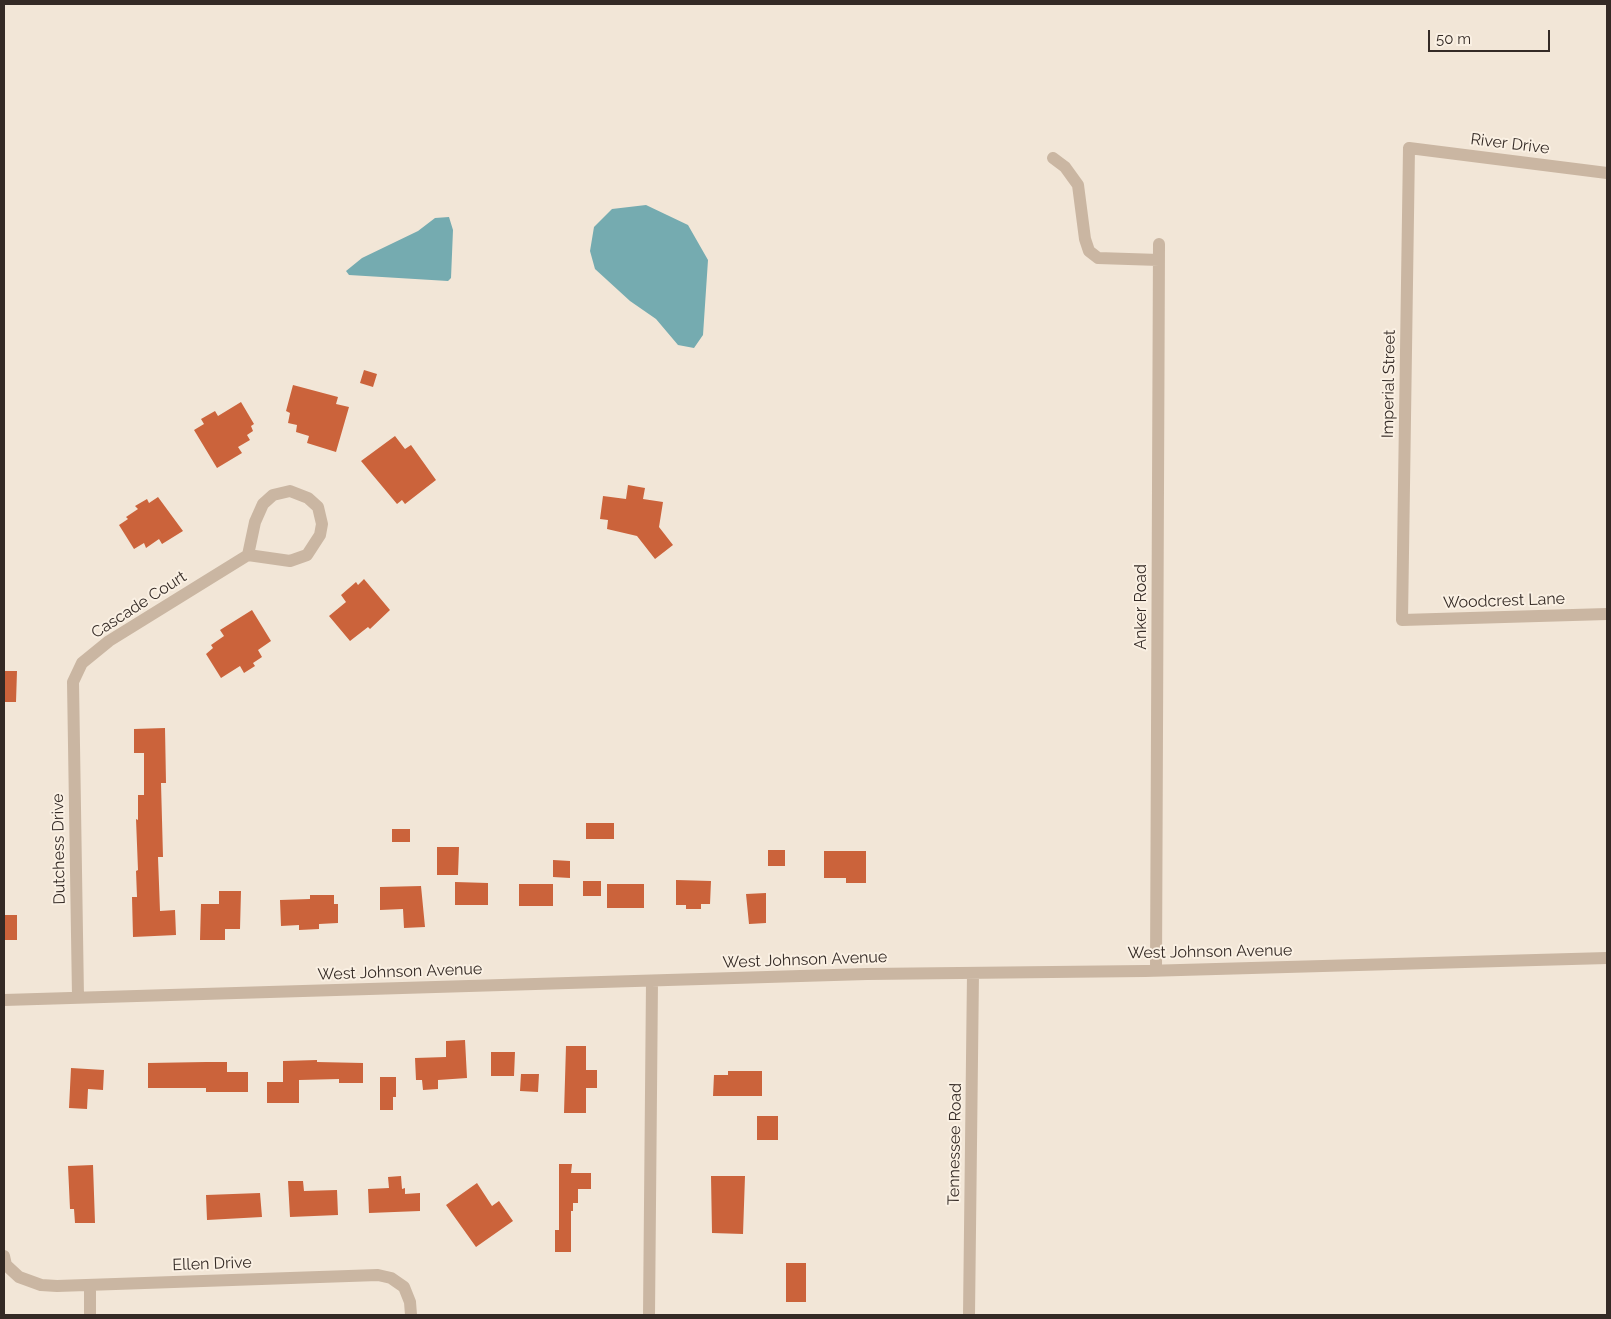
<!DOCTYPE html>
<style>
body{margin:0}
#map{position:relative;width:1611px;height:1319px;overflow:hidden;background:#f2e6d7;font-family:Raleway,sans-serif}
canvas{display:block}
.frame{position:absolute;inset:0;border:5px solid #342a25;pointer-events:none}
.scale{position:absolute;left:1428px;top:30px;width:122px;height:22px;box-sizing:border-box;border:2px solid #342a25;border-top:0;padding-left:6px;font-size:15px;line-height:18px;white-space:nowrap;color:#342a25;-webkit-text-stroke:4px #faf0e3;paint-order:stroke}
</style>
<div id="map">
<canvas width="1611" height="1319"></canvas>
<div class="frame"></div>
<div class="scale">50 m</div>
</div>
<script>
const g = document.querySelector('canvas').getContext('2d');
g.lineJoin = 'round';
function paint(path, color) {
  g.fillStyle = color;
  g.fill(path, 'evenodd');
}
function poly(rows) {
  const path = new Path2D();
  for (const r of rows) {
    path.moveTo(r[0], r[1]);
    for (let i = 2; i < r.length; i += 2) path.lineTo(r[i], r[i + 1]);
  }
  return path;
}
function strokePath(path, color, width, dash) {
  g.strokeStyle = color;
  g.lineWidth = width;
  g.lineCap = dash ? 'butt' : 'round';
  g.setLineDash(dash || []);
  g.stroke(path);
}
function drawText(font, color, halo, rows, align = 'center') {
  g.font = font + ' Raleway,sans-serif';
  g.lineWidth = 4;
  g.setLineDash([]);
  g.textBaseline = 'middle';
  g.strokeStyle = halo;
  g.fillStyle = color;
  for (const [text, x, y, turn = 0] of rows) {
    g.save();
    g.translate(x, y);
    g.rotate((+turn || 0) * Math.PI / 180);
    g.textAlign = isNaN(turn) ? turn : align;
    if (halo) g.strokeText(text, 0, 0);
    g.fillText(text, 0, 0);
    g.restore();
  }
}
const water = poly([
 [646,205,688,225,708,260,703,335,694,348,678,345,656,319,630,301,595,269,590,251,594,227,612,209],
 [449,217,453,230,451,278,448,281,349,275,346,271,362,258,418,231,435,218]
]);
const building = poly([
 [364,370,377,374,373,387,360,383],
 [293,385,338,397,336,404,349,407,336,452,307,443,309,436,296,432,297,425,288,423,290,413,286,411],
 [241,402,254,424,251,426,253,431,247,435,250,440,238,447,242,453,217,468,194,430,204,424,201,419,215,411,218,416],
 [395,436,405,449,411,445,436,480,405,504,402,500,397,504,361,461],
 [628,485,645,488,643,499,663,502,659,527,673,545,655,559,637,536,607,529,608,520,600,519,603,496,626,499],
 [158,497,183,531,162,544,159,539,146,548,144,543,134,549,119,525,128,519,126,517,138,509,135,506,147,499,149,503],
 [364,579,390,610,370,629,368,627,350,641,329,616,346,602,341,595,356,582,358,585],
 [252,610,271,641,258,650,262,657,253,663,255,666,244,673,240,666,221,678,206,654,213,648,211,645,224,636,220,630],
 [4,671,17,671,16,702,4,702],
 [165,728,166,783,161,783,163,857,158,857,160,911,175,910,176,935,133,937,132,897,137,897,136,871,138,870,136,819,138,820,138,795,144,795,144,753,134,753,134,729],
 [586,823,614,823,614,839,586,839],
 [392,829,410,829,410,842,392,842],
 [437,847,459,847,458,875,437,875],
 [768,850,785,850,785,866,768,866],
 [824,851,866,851,866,883,846,883,846,878,824,878],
 [553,860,570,861,570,878,553,877],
 [676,880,711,881,710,904,701,904,701,909,686,909,686,905,676,905],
 [583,881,601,881,601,896,583,896],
 [455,882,488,883,488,905,455,905],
 [519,884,553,884,553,906,519,906],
 [607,884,644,884,644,908,607,908],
 [421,886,425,927,404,928,403,909,380,910,380,887],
 [219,891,241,891,240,929,225,929,225,940,200,940,201,904,219,904],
 [766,893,766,923,749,924,746,894],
 [310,895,334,895,334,904,338,904,338,923,319,924,319,929,299,930,299,925,281,926,280,900,310,899],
 [4,915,17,915,17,940,4,940],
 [465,1040,467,1078,438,1080,438,1089,423,1090,422,1080,416,1080,415,1058,446,1057,446,1041],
 [566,1046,586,1046,586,1070,597,1070,597,1088,586,1088,586,1113,564,1113],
 [491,1052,515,1052,514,1076,491,1076],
 [317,1060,317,1062,363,1063,363,1083,339,1083,339,1079,299,1080,299,1103,267,1103,267,1082,283,1082,283,1061],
 [206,1062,227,1062,227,1072,248,1072,248,1092,206,1092,206,1088,148,1088,148,1063],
 [71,1068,104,1070,103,1090,88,1089,87,1109,69,1108],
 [728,1071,762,1071,762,1096,713,1096,714,1075,728,1075],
 [521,1074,539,1074,538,1092,520,1091],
 [380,1077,396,1077,396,1097,393,1097,393,1110,380,1110],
 [757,1116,778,1116,778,1140,757,1140],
 [559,1164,572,1164,571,1173,591,1173,591,1189,578,1189,578,1203,573,1203,573,1211,571,1211,571,1252,555,1252,555,1230,559,1230],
 [93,1165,95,1223,75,1223,74,1209,70,1209,68,1166],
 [401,1176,402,1189,405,1188,405,1194,420,1193,420,1211,369,1213,368,1189,389,1188,388,1177],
 [711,1176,745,1176,743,1234,712,1233],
 [288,1181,303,1181,304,1191,337,1190,338,1215,290,1217],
 [477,1183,492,1206,499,1201,513,1221,476,1247,446,1205],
 [260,1193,262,1217,207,1220,206,1195],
 [786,1263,806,1263,806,1302,786,1302]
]);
const minor = poly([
 [1053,158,1065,167,1078,185,1085,239,1089,251,1098,258,1159,260],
 [1607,173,1409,148,1402,620,1607,614],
 [1156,970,1159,244],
 [78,997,73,682,82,663,109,641,248,555,290,561,307,555,320,535,322,524,318,507,308,498,290,491,273,495,263,504,255,522,248,555],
 [4,1000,867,974,1145,971,1607,958],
 [4,1256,6,1265,19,1277,41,1285,57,1286,378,1275,391,1278,404,1287,410,1302,411,1315],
 [90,1315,90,1286],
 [649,1315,652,981],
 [969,1315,973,973]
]);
const streetNames = [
 ["River Drive",1510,144,7],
 ["Imperial Street",1389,384,-89],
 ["Woodcrest Lane",1504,601,-2],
 ["Cascade Court",139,605,-33],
 ["Anker Road",1141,607,-90],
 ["Dutchess Drive",59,849,-91],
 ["West Johnson Avenue",1210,952,-1],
 ["West Johnson Avenue",805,960,-2],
 ["West Johnson Avenue",400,972,-2],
 ["Tennessee Road",955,1144,-89],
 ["Ellen Drive",212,1264,-2]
];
paint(water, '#75abb0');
paint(building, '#cb633b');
strokePath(minor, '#cab6a2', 12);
drawText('16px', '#342a25', '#faf0e3', streetNames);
</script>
